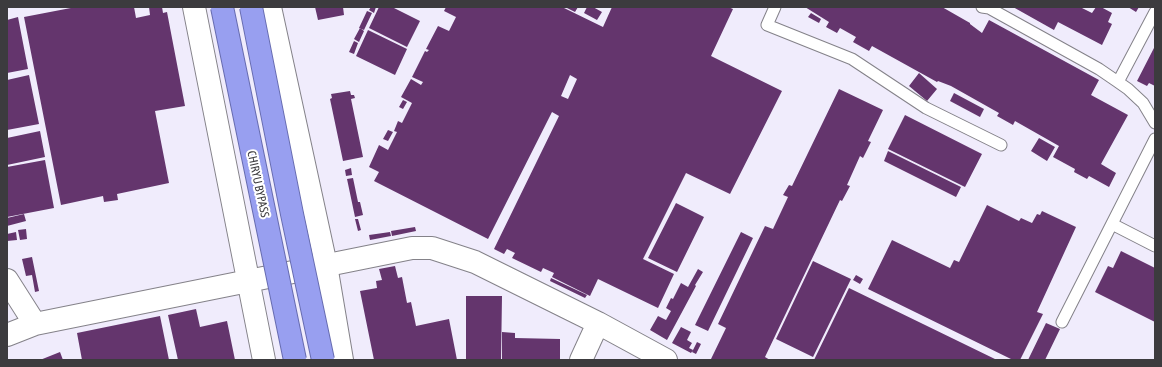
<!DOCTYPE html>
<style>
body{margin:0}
#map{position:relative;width:1162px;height:367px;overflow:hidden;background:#faf8ff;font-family:"Asap Condensed",sans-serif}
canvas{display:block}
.frame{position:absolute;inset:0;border:8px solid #3c3b3e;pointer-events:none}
</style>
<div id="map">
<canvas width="1162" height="367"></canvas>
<div class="frame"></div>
</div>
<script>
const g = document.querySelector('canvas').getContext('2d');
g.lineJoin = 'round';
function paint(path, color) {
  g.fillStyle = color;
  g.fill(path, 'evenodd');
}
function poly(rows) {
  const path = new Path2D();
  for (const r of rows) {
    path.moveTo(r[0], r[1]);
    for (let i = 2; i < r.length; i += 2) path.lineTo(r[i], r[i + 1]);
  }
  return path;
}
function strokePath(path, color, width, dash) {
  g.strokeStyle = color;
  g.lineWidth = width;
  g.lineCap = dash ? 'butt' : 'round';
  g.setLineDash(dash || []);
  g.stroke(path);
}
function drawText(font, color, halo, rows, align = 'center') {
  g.font = font + ' "Asap Condensed",sans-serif';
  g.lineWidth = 4;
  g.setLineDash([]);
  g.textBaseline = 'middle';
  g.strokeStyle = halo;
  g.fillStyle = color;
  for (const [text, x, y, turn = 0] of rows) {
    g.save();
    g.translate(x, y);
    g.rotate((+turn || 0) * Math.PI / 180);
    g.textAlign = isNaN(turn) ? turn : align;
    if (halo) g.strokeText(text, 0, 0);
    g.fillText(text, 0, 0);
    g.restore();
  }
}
const built = poly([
 [7,7,1155,7,1155,360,7,360]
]);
const building = poly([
 [76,7,134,7,136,18,150,15,149,7,162,7,163,13,167,12,185,106,155,111,169,183,117,194,118,200,104,202,103,196,61,205,24,17],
 [315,7,343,7,344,15,318,20],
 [371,7,376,7,374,13,369,10],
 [379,7,392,7,420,21,407,47,369,28],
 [446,7,562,7,603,27,612,7,615,8,615,7,728,7,733,9,711,56,782,91,730,194,686,173,643,259,674,274,658,308,598,279,590,296,552,277,554,273,543,268,541,272,512,258,515,253,507,249,504,254,494,249,559,116,552,112,488,239,374,181,379,172,369,167,379,145,388,150,397,132,394,131,398,121,402,123,412,103,401,97,411,79,421,85,423,82,412,77,425,51,427,52,429,50,426,49,438,26,449,31,456,17,444,11],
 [570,75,577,79,568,99,561,96],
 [565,7,578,7,575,12],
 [587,7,593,7,602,12,597,20,584,13],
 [805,7,942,7,970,23,970,24,982,33,989,20,1099,80,1091,95,1128,115,1101,164,1116,173,1109,187,1089,176,1087,179,1074,172,1075,169,1053,157,1059,146,1015,121,1013,125,997,116,999,113,951,86,938,81,937,82,872,46,869,51,853,42,856,37,840,28,837,33,826,27,829,22],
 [1013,7,1080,7,1092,13,1096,7,1101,7,1112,13,1108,22,1112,24,1102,45,1058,22,1054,30],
 [1128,7,1139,7,1136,12],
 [367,11,372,13,364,30,359,28],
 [811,13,821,19,819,23,808,17],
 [18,17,28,69,7,73,7,20],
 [360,28,364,31,359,42,354,39],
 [368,30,407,49,395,75,356,56],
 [354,41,358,43,354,54,349,52],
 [1155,46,1155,86,1149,83,1147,86,1137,81],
 [919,73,937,89,927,101,909,86],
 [29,75,39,124,7,130,7,80],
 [839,89,883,110,868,141,871,142,863,158,860,156,847,185,850,186,842,201,840,200,765,357,770,360,714,360,711,359,726,328,718,324,765,226,773,229,788,197,783,195,789,185,792,186],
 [350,91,351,95,354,95,355,98,351,99,363,157,343,161,330,99,332,98,331,94],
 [954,93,984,109,980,117,950,101],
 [403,100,407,102,403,109,399,107],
 [905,115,982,154,965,187,888,149],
 [388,130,393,132,388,141,383,139],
 [40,131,45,157,7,165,7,138],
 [1039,138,1055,147,1047,161,1031,151],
 [888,151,961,187,956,197,884,161],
 [45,160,54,208,7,217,7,167],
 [351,168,352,175,346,176,345,170],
 [353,178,358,202,360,202,363,215,355,217,347,179],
 [676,203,704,217,677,272,648,258],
 [987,205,1019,221,1021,218,1032,223,1037,214,1040,215,1042,211,1076,227,1037,312,1043,314,1020,360,1013,360,868,289,892,240,950,268,954,260,959,262],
 [24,214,26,221,7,226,7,218],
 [355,219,358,219,361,230,358,231],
 [415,227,416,231,392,236,391,231],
 [26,229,27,239,20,240,18,230],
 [16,232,17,240,7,241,7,234],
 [390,232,391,236,370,240,369,235],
 [741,232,753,238,708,331,695,325],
 [1121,251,1155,268,1155,322,1095,292,1108,266,1113,268],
 [32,257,39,291,35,292,32,275,26,276,22,259],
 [813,261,851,279,813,357,776,339],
 [395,266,398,278,402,277,407,303,411,302,416,326,449,319,457,360,374,360,360,291,377,288,376,281,382,280,379,269],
 [698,269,703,272,695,285,696,286,667,340,650,330,658,316,666,320,671,311,666,308,671,298,673,299,681,283,688,287],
 [856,275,863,279,860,284,853,280],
 [551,278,587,295,585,298,550,281],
 [849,288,997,360,814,360],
 [466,296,502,296,501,360,466,360],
 [196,309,200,327,227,321,235,360,178,360,168,315],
 [160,316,169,360,82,360,77,333],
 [1046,323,1060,329,1045,360,1028,360],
 [681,327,691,332,687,340,692,343,689,348,693,350,691,353,672,343],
 [502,332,515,333,515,338,560,339,560,360,502,360],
 [697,342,701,344,696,354,692,352],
 [60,352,63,360,40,360]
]);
const service = poly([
 [775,7,767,25,852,59,926,108,1001,145],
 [982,7,989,8,1099,69,1118,82],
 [1155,12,1118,82,1128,89,1143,103,1155,123],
 [1112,224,1155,246],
 [1062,322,1155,139]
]);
const minor = poly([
 [194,7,264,360],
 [7,280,35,324],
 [7,335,35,324,412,248,432,248,475,262,598,323,666,360],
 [581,360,598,323]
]);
const tertiary = poly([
 [270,7,326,265,342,360]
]);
const trunkBridge = poly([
 [222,7,295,360],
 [251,7,292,214,323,360]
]);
const streetNames = [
 ["CHIRYU BYPASS",258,184,78]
];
paint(built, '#f0ecfc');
paint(building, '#64356d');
strokePath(service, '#848289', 13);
strokePath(minor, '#848289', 24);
strokePath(tertiary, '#848289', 24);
strokePath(service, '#fff', 11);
strokePath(minor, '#fff', 22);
strokePath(tertiary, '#fff', 22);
strokePath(trunkBridge, '#676cb0', 24, []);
strokePath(trunkBridge, '#989ff0', 22);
drawText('12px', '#3c3b3e', '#fff', streetNames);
</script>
